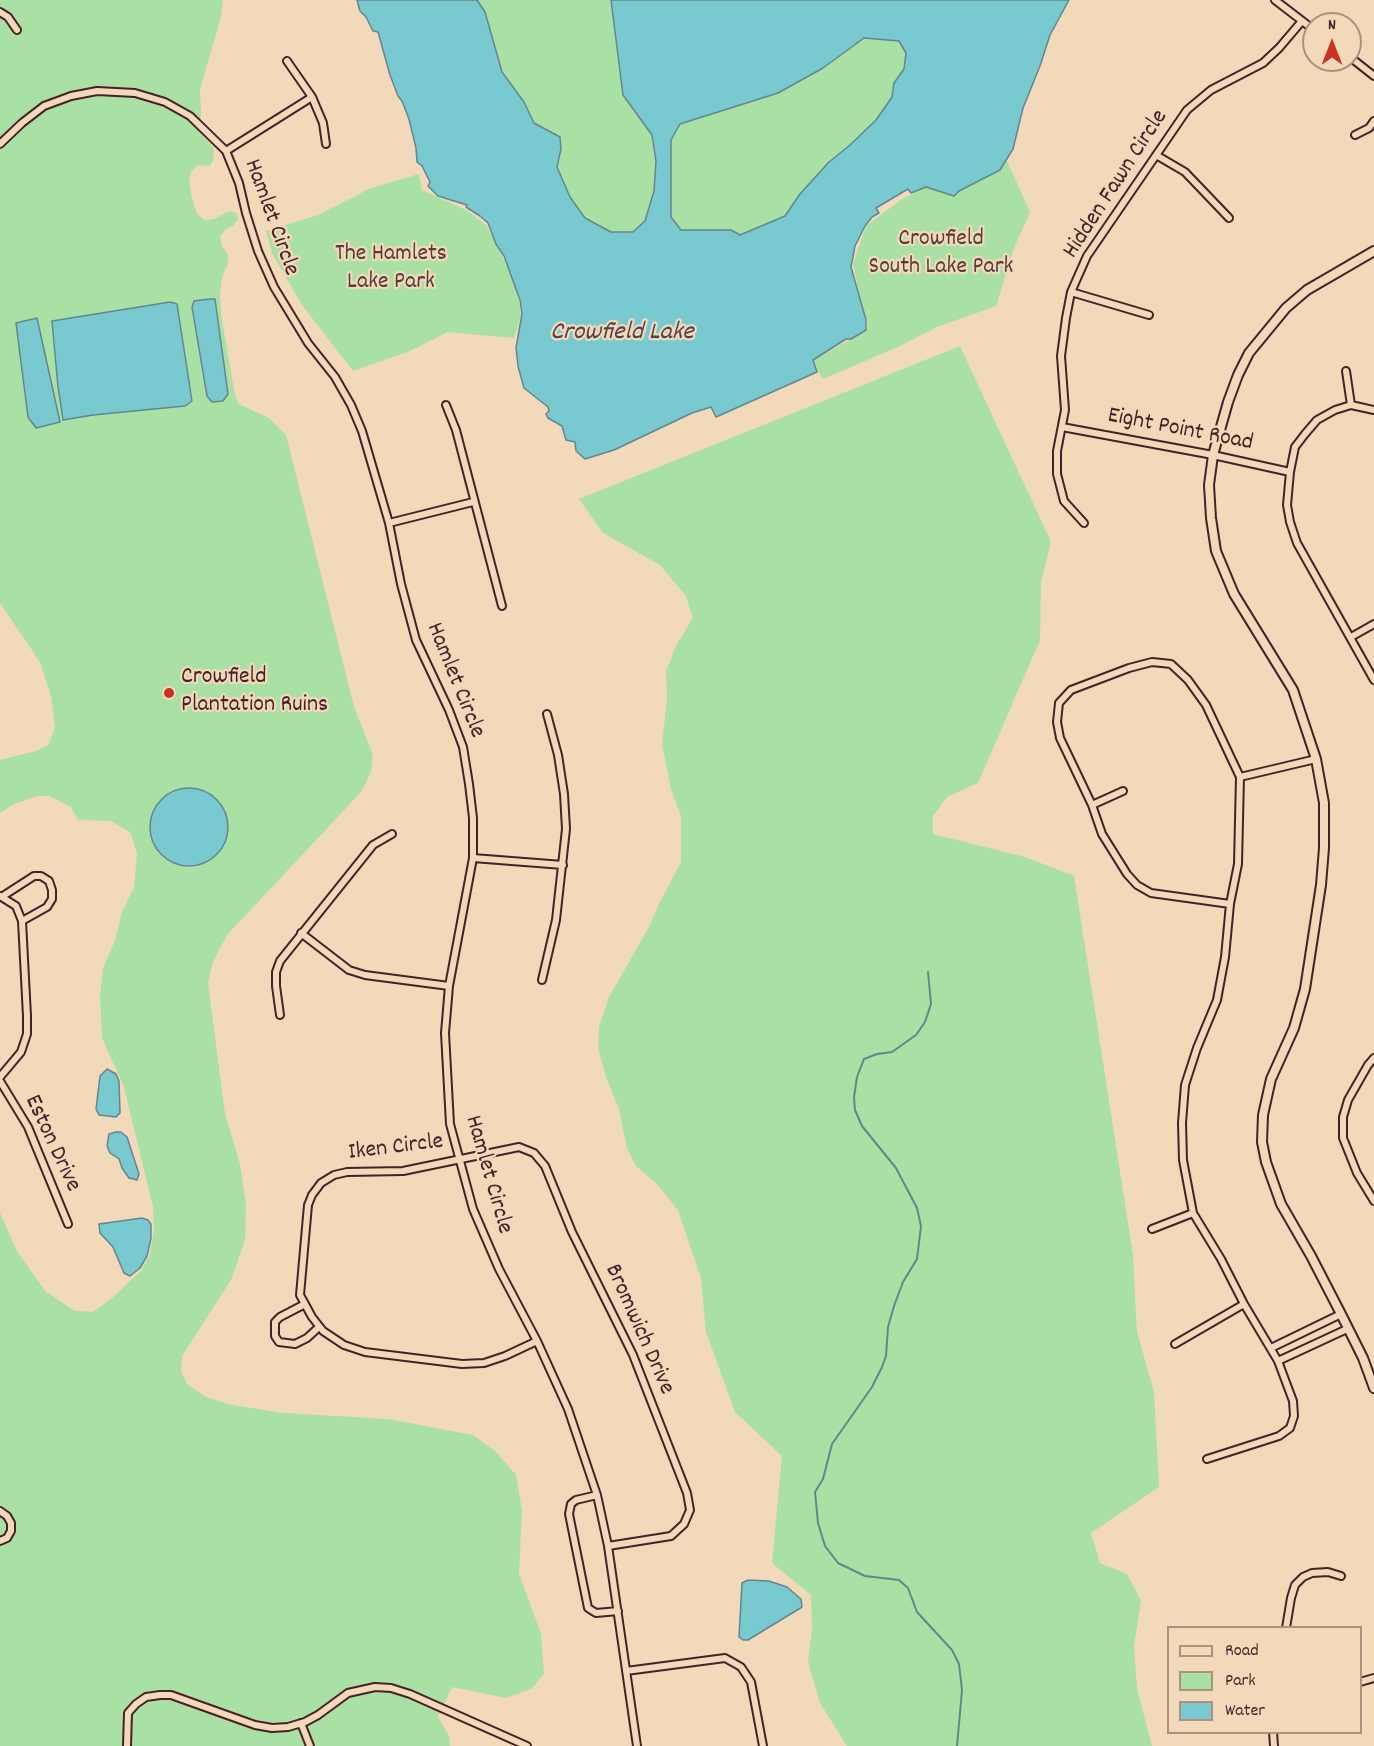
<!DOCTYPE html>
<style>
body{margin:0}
#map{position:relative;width:1374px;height:1746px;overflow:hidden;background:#f1d9b9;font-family:Dekko,sans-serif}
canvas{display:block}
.legend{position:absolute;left:1167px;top:1626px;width:195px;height:108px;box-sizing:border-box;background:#f1d9b9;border:2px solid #ae8f80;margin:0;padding:8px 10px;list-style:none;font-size:18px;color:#4a1f2b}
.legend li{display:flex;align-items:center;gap:12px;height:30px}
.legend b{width:30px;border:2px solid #ae8f80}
.north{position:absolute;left:1302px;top:12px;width:60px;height:60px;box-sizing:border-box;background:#f1d9b9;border:2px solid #ae8f80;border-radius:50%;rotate:0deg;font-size:16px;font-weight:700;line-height:24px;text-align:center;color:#4a1f2b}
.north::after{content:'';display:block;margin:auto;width:21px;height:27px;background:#c8321e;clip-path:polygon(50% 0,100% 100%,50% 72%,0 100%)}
</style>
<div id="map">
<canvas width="1374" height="1746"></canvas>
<ul class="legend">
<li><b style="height:8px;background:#f1d9b9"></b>Road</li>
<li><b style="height:16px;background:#a9e0a4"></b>Park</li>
<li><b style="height:16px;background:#78c9d0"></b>Water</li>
</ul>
<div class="north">N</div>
</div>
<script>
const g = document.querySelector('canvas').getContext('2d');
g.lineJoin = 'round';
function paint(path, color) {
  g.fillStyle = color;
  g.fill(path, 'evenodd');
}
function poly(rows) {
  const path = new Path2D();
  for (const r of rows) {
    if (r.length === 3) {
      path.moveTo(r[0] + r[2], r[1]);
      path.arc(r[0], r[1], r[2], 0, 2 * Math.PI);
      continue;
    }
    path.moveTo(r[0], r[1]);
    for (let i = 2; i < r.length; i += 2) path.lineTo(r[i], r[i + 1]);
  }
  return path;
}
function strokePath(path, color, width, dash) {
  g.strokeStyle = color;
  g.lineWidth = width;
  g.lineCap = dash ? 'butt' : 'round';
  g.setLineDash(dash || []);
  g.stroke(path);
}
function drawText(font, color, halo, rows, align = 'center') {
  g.font = font + ' Dekko,sans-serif';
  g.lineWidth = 4.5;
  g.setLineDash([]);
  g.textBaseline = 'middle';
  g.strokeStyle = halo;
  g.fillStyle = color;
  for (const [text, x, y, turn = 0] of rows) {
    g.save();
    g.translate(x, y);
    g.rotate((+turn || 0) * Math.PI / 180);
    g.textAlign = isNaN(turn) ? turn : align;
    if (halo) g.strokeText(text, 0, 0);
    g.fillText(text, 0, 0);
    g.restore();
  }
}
const green = poly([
 [0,0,223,0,221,17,200,89,201,114,199,132,214,148,213,160,210,166,197,165,191,172,189,180,192,198,197,214,205,220,214,219,230,211,237,213,238,219,233,226,226,229,220,237,222,246,228,255,228,263,222,277,220,294,221,314,235,396,239,404,269,418,286,435,354,707,373,755,371,772,362,791,227,935,213,962,208,983,225,1114,240,1164,246,1205,245,1240,231,1280,182,1356,181,1370,187,1384,206,1397,232,1405,283,1413,388,1419,473,1435,496,1452,516,1475,522,1511,519,1573,541,1634,544,1674,531,1689,506,1698,452,1687,438,1717,449,1736,450,1746,0,1746,0,1213,17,1251,45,1291,75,1311,93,1312,112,1298,141,1271,150,1254,154,1230,153,1207,124,1087,102,1038,100,997,103,968,115,941,122,912,134,887,137,853,130,832,111,821,78,820,71,807,49,796,37,796,14,804,0,813,0,760,36,751,48,745,55,728,51,696,40,662,0,603],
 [477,0,611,0,639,116,652,135,656,161,654,191,645,221,633,232,610,232,585,218,570,197,557,167,561,149,545,128,534,123,524,102,502,72],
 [864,38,899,41,906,53,904,69,894,83,892,97,876,120,850,145,829,162,800,194,785,217,740,235,731,230,681,230,671,218,671,140,680,124,778,93],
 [1005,157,1030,212,1014,248,996,306,937,327,900,346,823,379,812,361,851,339,866,330,868,325,861,302,853,264,866,226,902,199,933,184],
 [419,174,422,190,468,211,487,226,511,274,519,301,521,316,514,338,448,332,410,351,353,371,302,305,272,253,266,231,318,215,369,189],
 [960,346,1051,542,1041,581,1040,640,978,783,947,797,933,816,933,834,1025,857,1074,876,1133,1255,1137,1332,1154,1392,1159,1487,1091,1533,1100,1563,1127,1574,1141,1601,1134,1646,1137,1689,1152,1746,847,1746,820,1703,808,1662,812,1628,811,1595,772,1563,782,1456,735,1412,706,1332,701,1278,678,1210,656,1183,636,1166,627,1148,619,1109,606,1077,598,1048,599,1027,609,997,649,927,658,906,681,862,681,816,671,789,662,744,667,700,666,671,677,644,693,618,686,596,660,565,603,533,579,499]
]);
const water = poly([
 [357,0,477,0,485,12,502,72,524,102,534,123,560,137,561,149,557,167,570,197,585,218,611,232,633,232,645,221,654,191,656,161,652,135,623,95,611,0,1069,0,1050,35,1040,66,1023,108,1013,149,1000,170,959,191,954,196,926,187,911,193,908,189,876,208,879,213,872,217,865,226,855,246,851,267,866,320,866,330,851,339,846,339,813,360,817,372,716,417,711,407,692,413,614,450,585,459,576,451,575,442,566,440,562,426,548,418,546,414,549,411,548,407,524,388,518,366,516,348,522,314,520,300,504,256,496,244,488,223,480,216,466,207,467,205,438,196,428,186,430,182,422,166,417,162,416,148,409,119,402,101,398,96,390,75,378,32,373,31,366,17,360,11,357,0],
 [864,38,899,41,906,53,904,69,894,83,892,97,876,120,850,145,829,162,800,194,785,216,740,235,731,230,681,230,671,217,671,140,680,124,778,93,823,68,864,38],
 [209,299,215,299,228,394,223,401,212,402,207,396,192,307,194,301,209,299],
 [170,302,177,304,192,401,185,406,93,415,63,420,58,387,52,321,170,302],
 [37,318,60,422,36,428,28,417,16,323,37,318],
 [189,827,39],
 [107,1069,116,1074,119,1081,120,1113,116,1117,99,1115,96,1109,100,1076,107,1069],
 [116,1132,121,1132,127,1137,139,1174,137,1180,129,1178,122,1168,119,1159,110,1153,107,1146,109,1134,116,1132],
 [142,1218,148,1220,151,1224,151,1238,147,1256,140,1268,130,1276,124,1273,113,1247,100,1233,99,1224,142,1218],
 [748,1580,769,1581,787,1587,801,1599,802,1607,748,1640,743,1640,739,1637,742,1583,748,1580]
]);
const stream = poly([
 [928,972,931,1004,925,1022,916,1035,892,1052,877,1054,864,1059,857,1077,854,1097,855,1110,862,1126,896,1168,917,1208,921,1226,917,1259,903,1282,894,1306,888,1327,886,1356,882,1367,872,1387,832,1444,823,1479,815,1492,818,1523,825,1546,838,1563,865,1576,899,1580,908,1588,917,1612,952,1650,959,1664,962,1690,957,1746]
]);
const minor = poly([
 [1275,0,1314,30],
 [0,12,8,17,17,30],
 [1350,57,1374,76],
 [287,61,312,97,323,123,326,144],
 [1355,135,1369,128,1374,121],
 [0,144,22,123,44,106,71,96,97,91,135,93,165,102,190,116,226,151,239,183,246,213,258,251,274,287,308,343,335,377,351,405,362,431,389,523,401,584,416,640,449,710,463,747,469,784,473,818,473,858,449,986,445,1033,450,1124,473,1209,499,1269,537,1341,568,1409,597,1495,608,1546,637,1746],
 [226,151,312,97],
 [1156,155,1185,172,1229,218],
 [1071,292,1149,315],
 [1346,371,1351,405],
 [446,405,456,430,502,606],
 [1374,410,1351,405,1335,410,1317,420,1305,434,1295,447,1290,472,1287,505,1290,522,1297,543,1374,680],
 [1062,427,1213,455,1290,472],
 [389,523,473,502],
 [1084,523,1064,501,1057,474,1057,451,1065,410,1061,356,1066,318,1071,292,1087,256,1187,110,1211,90,1263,63,1279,48,1302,21],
 [1351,637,1374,624],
 [1240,777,1316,759],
 [1092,805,1123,791],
 [473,858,563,865],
 [0,896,16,906,22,921,27,1016,27,1034,21,1052,0,1077],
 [3,896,34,876,41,876,49,881,52,890,52,899,47,907,22,921],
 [301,933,349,970,365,975,449,986],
 [542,980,556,920,566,829,564,794,558,755,547,714],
 [280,1015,276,986,276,972,280,961,373,845,392,834],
 [1374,1058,1368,1065,1348,1100,1343,1117,1343,1138,1357,1173,1374,1201],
 [0,1081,28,1127,68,1224],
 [1152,1229,1193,1213],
 [305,1304,280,1317,275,1322,275,1336,279,1342,295,1344,307,1338,319,1327],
 [537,1341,505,1356,484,1363,462,1364,365,1352,344,1345,323,1331,312,1317,300,1295,308,1205,312,1195,321,1183,334,1175,347,1172,403,1171,519,1147,534,1153,545,1166,572,1232,633,1355,687,1493,690,1510,684,1524,671,1536,608,1546],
 [1175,1344,1244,1304],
 [1271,1348,1341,1314],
 [1278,1361,1347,1329],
 [1207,1459,1279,1436,1290,1428,1294,1416,1293,1401,1278,1361,1244,1304,1221,1259,1193,1213,1183,1160,1182,1123,1185,1085,1197,1048,1217,1000,1225,957,1230,904,1238,864,1240,777,1206,705,1188,680,1171,664,1152,662,1129,668,1071,690,1059,703,1057,722,1060,738,1092,805,1102,834,1127,874,1137,885,1151,893,1230,904],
 [597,1495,576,1500,571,1504,569,1514,588,1608,596,1613,618,1611],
 [0,1511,7,1516,11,1523,11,1531,7,1538,0,1541],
 [1286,1628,1291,1598,1295,1585,1303,1577,1312,1573,1328,1572,1341,1576],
 [626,1671,725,1658,741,1667,751,1682,763,1746],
 [1360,1682,1374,1678],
 [301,1723,310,1746],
 [1273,1732,1274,1746],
 [127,1746,128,1713,136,1704,146,1697,160,1695,171,1695,255,1725,272,1728,288,1727,305,1722,318,1715,348,1693,375,1687,391,1688,410,1694,527,1746]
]);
const tertiary = poly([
 [1374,251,1307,290,1286,308,1249,353,1238,375,1228,402,1213,455,1209,485,1211,518,1216,551,1234,594,1293,690,1316,759,1324,803,1324,848,1321,885,1305,989,1294,1028,1271,1079,1263,1115,1262,1142,1266,1162,1281,1204,1311,1256,1341,1314,1363,1358,1374,1388]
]);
const markers = [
 [169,693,6,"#c8321e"]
];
const streetNames = [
 ["Hidden Fawn Circle",1117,185,-57],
 ["Hamlet Circle",270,218,70],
 ["Eight Point Road",1180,431,11],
 ["Hamlet Circle",454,681,68],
 ["Eston Drive",51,1144,65],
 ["Iken Circle",396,1149,-7],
 ["Hamlet Circle",487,1175,74],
 ["Bromwich Drive",638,1330,66]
];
const parkNames = [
 ["Crowfield",941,241],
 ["South Lake Park",941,269],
 ["The Hamlets",391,256],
 ["Lake Park",391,284]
];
const poiNames = [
 ["Crowfield",181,679],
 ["Plantation Ruins",181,707]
];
const waterNames = [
 ["Crowfield Lake",622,334]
];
paint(green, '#a9e0a4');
paint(water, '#78c9d0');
strokePath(water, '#66858e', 1.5);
strokePath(stream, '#66858e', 2);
strokePath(minor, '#4a1f2b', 10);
strokePath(tertiary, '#4a1f2b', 12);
strokePath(minor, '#f1d9b9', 6);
strokePath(tertiary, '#f1d9b9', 8);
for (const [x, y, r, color] of markers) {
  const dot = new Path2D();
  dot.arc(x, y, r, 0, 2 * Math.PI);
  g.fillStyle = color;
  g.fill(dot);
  strokePath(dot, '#f1d9b9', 2);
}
drawText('24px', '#4a1f2b', '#f1d9b9', streetNames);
drawText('24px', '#583c3d', '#f1d9b9', parkNames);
drawText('24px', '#4a1f2b', '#f1d9b9', poiNames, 'left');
drawText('italic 26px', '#53414c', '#f1d9b9', waterNames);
</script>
